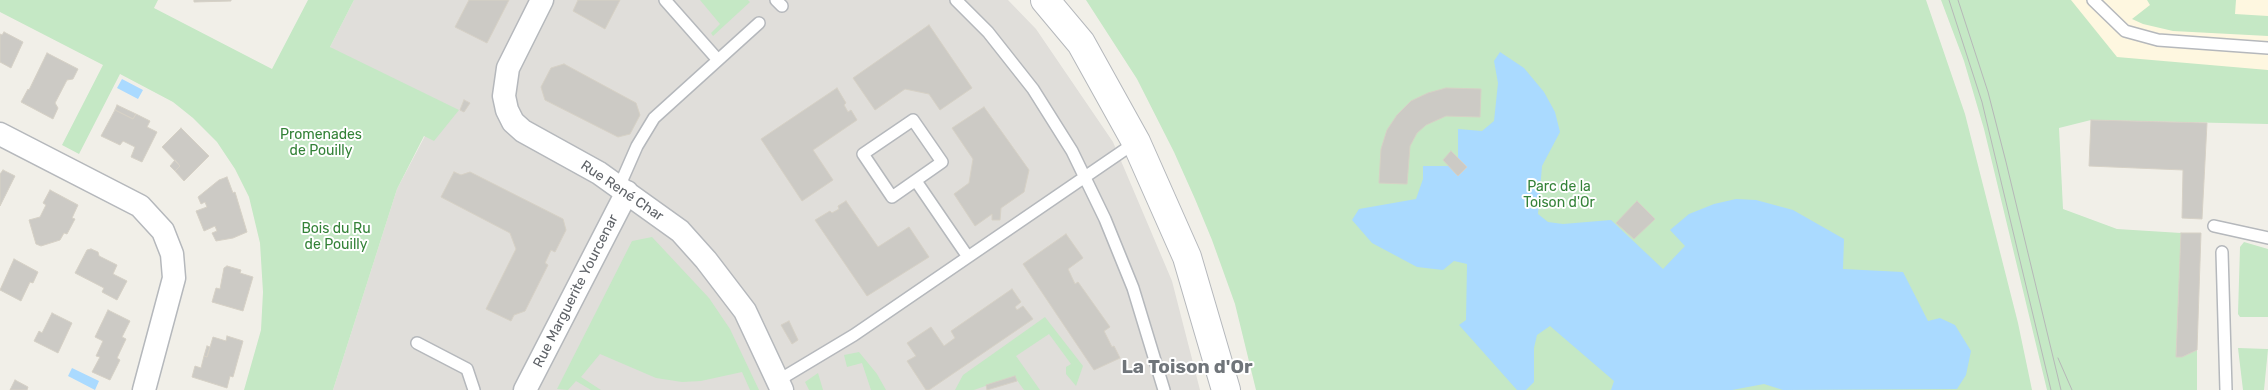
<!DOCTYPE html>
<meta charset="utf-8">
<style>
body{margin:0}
canvas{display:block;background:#f1efe8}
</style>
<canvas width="2268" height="390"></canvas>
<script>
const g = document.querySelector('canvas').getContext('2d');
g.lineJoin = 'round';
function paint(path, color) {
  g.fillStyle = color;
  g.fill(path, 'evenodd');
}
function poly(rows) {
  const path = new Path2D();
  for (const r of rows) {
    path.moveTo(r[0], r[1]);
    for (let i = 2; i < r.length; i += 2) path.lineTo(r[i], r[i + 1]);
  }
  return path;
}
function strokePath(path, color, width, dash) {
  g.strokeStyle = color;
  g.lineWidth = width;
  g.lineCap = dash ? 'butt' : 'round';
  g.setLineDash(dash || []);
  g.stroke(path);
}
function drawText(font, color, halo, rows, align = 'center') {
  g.font = font + ' Rubik,sans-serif';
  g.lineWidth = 4;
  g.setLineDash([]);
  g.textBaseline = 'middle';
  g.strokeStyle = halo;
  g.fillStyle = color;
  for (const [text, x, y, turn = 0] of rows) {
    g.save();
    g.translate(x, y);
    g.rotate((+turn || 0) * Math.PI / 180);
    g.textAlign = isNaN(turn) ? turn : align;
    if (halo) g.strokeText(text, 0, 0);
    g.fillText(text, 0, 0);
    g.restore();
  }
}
const commercial = poly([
 [2052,0,2268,0,2268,75,2099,67]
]);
const industrial = poly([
 [354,0,1008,0,1036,29,1113,142,1172,281,1200,390,333,390,397,189,425,136,330,47]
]);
const green = poly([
 [0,0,158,0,154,8,272,69,308,0,354,0,330,47,459,110,434,141,424,136,397,189,333,390,244,390,261,330,263,292,260,243,249,197,235,169,217,142,193,118,173,102,120,74,79,154,62,145,103,65,0,12],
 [700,0,748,0,750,2,713,36,711,33,720,24],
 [1086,0,1926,0,1965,114,2018,323,2032,390,1256,390,1235,304,1212,240,1195,199,1174,152,1137,79],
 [1941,0,2071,0,2117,57,2268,70,2268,124,2091,120,2059,128,2063,209,2117,229,2181,233,2176,357,2182,357,2197,350,2197,390,2047,390,1984,129,1964,61],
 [2147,0,2236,0,2235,14,2268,16,2268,36,2173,31,2143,24,2132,19,2150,5],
 [652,237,709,298,730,329,759,390,750,390,742,372,701,381,682,382,656,378,600,354,581,377,601,390,591,390,576,381,568,390,557,389,632,241],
 [2244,242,2268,249,2268,317,2240,317,2238,314,2240,247],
 [1045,317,1083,366,1076,386,1066,374,1066,367,1071,364,1049,334,1016,356,1040,390,1024,390,1014,376,974,390,955,390,963,375],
 [2238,348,2268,349,2264,390,2243,390],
 [859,352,877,374,886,390,871,390,862,363,847,367,844,355],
 [818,373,823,390,809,390,805,382]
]);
const water = poly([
 [1500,52,1524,68,1544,92,1555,112,1560,132,1542,166,1538,214,1548,222,1563,224,1611,220,1663,269,1685,246,1670,230,1689,214,1714,204,1736,199,1756,200,1793,210,1844,239,1843,269,1903,272,1928,321,1940,318,1955,325,1971,351,1966,375,1957,389,1783,390,1764,384,1732,390,1611,390,1614,381,1550,326,1537,335,1534,348,1534,382,1526,390,1517,390,1459,325,1466,320,1467,264,1454,261,1443,270,1417,267,1372,243,1352,220,1359,209,1416,199,1423,179,1423,166,1449,166,1458,176,1467,167,1458,158,1458,129,1482,131,1494,121,1498,83,1494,61],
 [122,79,143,90,138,99,117,88],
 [72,368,99,381,95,390,68,376]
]);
const building = poly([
 [194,0,231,0,231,1,194,2,194,0],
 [469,0,509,0,487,43,455,27,469,0],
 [578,0,620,0,605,29,573,11,578,0],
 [929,25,972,88,940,110,929,94,905,89,875,110,853,78,929,25],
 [4,32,23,42,11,68,0,62,0,34,2,35,4,32],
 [47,53,78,69,73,79,67,80,55,103,58,108,53,119,21,102,28,89,29,90,47,53],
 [564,64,636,103,640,115,630,134,618,137,545,100,541,87,551,68,564,64],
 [837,88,846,103,844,105,848,112,851,110,857,120,813,150,833,180,802,201,761,139,837,88],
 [1446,88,1481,89,1480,117,1446,116,1426,125,1417,133,1410,146,1407,184,1379,183,1381,149,1387,130,1397,115,1411,101,1428,93,1446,88],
 [464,100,470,103,464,112,460,110,464,100],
 [117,105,136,114,133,119,115,110,117,105],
 [984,107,1029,170,1024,192,1001,208,1000,220,992,220,992,214,975,226,954,194,969,183,973,159,952,128,984,107],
 [115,110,133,119,136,114,150,121,147,127,157,132,142,162,131,157,135,147,123,141,120,145,101,136,115,110],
 [2091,120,2207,123,2202,219,2182,218,2183,170,2089,166,2091,120],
 [181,128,209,156,184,181,175,171,180,166,162,147,181,128],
 [1451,151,1467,167,1458,176,1443,160,1451,151],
 [175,160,180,166,175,171,170,166,175,160],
 [3,170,15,176,0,206,0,174,3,170],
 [454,172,461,175,470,172,563,219,566,230,555,252,551,250,545,263,548,265,525,311,514,315,511,321,486,309,516,249,510,233,441,197,454,172],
 [227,177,233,193,235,192,247,232,233,238,216,241,212,233,217,231,215,226,204,231,196,211,207,207,205,202,201,204,198,197,219,180,227,177],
 [50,190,78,205,72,218,75,219,67,234,64,233,60,240,41,246,36,244,29,220,40,217,46,205,43,203,50,190],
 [846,201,878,247,909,227,929,257,867,296,815,220,830,211,832,213,839,209,838,206,846,201],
 [1637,201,1655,219,1634,239,1616,223,1637,201],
 [2181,233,2201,233,2197,350,2182,357,2176,357,2181,233],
 [1066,234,1083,258,1068,269,1075,284,1078,282,1110,327,1104,331,1112,347,1114,346,1120,358,1094,370,1023,264,1066,234],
 [91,249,98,252,99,256,117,265,113,274,127,281,117,300,102,292,104,288,75,273,87,250,91,249],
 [14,259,38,272,33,283,30,282,21,301,0,290,14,259],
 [227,266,241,270,240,273,253,277,243,311,212,302,216,288,220,289,224,268,227,266],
 [1012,289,1021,302,1015,307,1017,310,1023,306,1033,319,929,390,926,390,907,361,916,356,907,343,931,327,944,346,955,338,951,331,1012,289],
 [108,310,130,321,122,337,126,339,117,358,120,360,110,380,92,372,100,357,96,356,103,341,95,337,108,310],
 [52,313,72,323,58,353,34,341,39,331,42,333,52,313],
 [789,321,798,340,792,344,781,325,789,321],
 [227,336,243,341,233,377,230,376,227,388,192,377,195,366,201,368,204,356,207,357,213,337,226,341,227,336],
 [207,346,210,347,207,357,204,356,207,346],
 [1015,376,1017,381,987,390,986,385,1015,376],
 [15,380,28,387,27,390,10,390,15,380]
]);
const service = poly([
 [665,0,718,60],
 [776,0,782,6],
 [956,0,988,32,1033,89,1072,151,1105,219,1133,288,1164,390],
 [2093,0,2125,31,2158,40,2268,48],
 [913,120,942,162,892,197,863,154,913,120],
 [916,181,968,257],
 [619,187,637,146,654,118,759,23],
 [2214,226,2268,238],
 [2222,252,2226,390],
 [417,343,467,369,474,390],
 [779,380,854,335,1136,142]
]);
const minor = poly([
 [542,0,508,68,504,96,507,110,513,122,523,131,599,173,680,231,706,260,745,311,782,390],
 [0,134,140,206,163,231,172,254,174,278,144,390],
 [525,390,627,192]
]);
const tertiary = poly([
 [1045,0,1081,43,1136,142,1187,257,1226,390]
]);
const tram = poly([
 [1949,0,1982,102,2051,390],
 [1958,0,1988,92,2006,162,2061,390],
 [2058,358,2072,390]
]);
const parkNames = [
 ["Promenades",321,135],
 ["de Pouilly",321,151],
 ["Parc de la",1559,187],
 ["Toison d'Or",1559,203],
 ["Bois du Ru",336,229],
 ["de Pouilly",336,245]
];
const streetNames = [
 ["Rue René Char",622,191,34],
 ["Rue Marguerite Yourcenar",576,291,-63]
];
const districtNames = [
 ["La Toison d'Or",1187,368]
];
paint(commercial, '#fef7e0');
paint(industrial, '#e0deda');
paint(green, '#c5e8c5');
paint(water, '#aadaff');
paint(building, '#cccac5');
strokePath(building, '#d6d1c6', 1);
strokePath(service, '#b5b8bc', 14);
strokePath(minor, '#b5b8bc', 25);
strokePath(tertiary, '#b5b8bc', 30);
strokePath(service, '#fff', 11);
strokePath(minor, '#fff', 22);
strokePath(tertiary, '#fff', 28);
strokePath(tram, '#b6b7b8', 1);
drawText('14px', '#348238', '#fff', parkNames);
drawText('14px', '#5f6368', '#fff', streetNames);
drawText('bold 19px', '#70757a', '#fff', districtNames);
</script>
